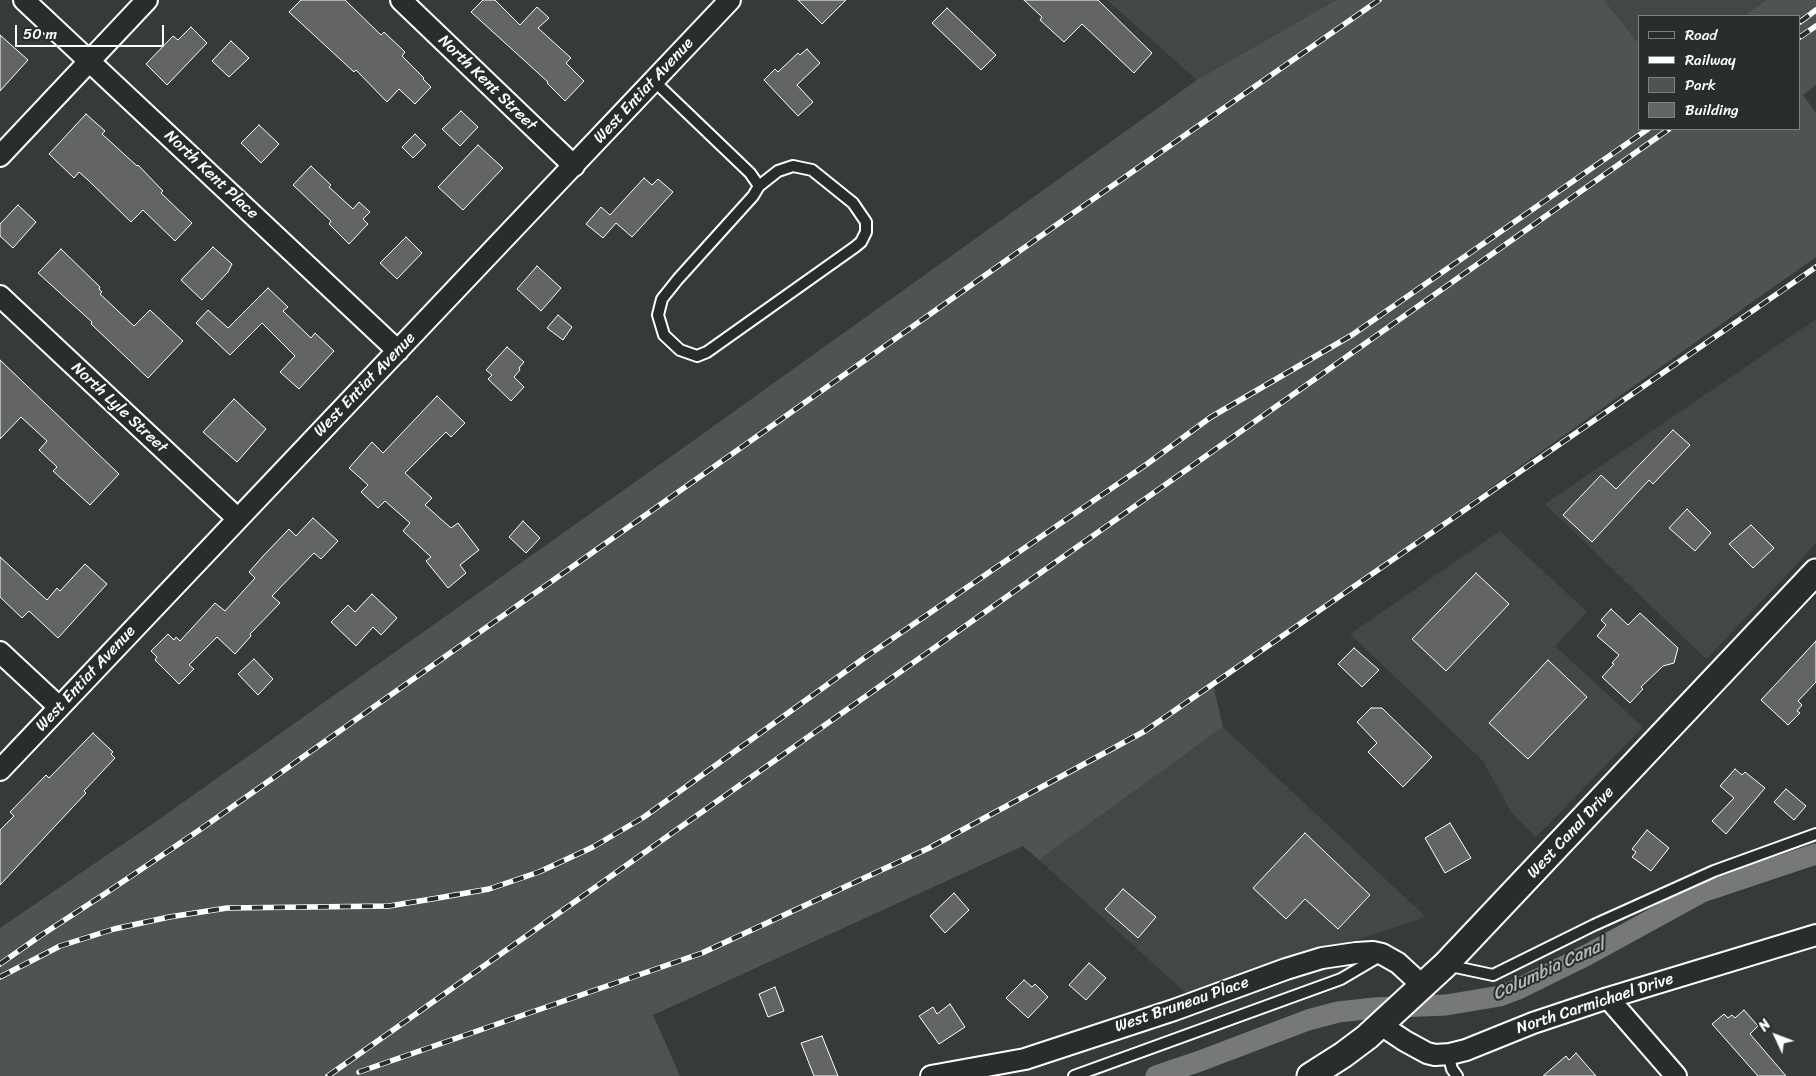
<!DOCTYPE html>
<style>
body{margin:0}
#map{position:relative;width:1816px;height:1076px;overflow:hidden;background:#373a3b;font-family:Sriracha,sans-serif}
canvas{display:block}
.legend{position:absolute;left:1638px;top:15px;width:162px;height:115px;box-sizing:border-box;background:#2a2d2e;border:1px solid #7f8182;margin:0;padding:6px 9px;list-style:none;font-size:15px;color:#fff}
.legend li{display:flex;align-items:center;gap:10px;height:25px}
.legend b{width:25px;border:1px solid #7f8182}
.north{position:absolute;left:1751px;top:1011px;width:50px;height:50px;-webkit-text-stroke:4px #2a2d2e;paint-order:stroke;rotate:313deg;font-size:14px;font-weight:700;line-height:20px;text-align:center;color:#fff}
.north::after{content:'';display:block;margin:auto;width:18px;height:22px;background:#fff;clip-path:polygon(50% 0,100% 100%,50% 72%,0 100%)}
.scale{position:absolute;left:15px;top:25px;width:149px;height:22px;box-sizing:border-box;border:2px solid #fff;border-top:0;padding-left:6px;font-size:15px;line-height:18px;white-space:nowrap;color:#fff;-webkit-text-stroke:4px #2a2d2e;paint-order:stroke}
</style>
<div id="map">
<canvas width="1816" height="1076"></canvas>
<ul class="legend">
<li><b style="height:6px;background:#2a2d2e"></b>Road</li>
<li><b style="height:6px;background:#fff"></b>Railway</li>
<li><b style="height:14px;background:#505354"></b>Park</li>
<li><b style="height:14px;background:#636465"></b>Building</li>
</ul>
<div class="north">N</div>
<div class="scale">50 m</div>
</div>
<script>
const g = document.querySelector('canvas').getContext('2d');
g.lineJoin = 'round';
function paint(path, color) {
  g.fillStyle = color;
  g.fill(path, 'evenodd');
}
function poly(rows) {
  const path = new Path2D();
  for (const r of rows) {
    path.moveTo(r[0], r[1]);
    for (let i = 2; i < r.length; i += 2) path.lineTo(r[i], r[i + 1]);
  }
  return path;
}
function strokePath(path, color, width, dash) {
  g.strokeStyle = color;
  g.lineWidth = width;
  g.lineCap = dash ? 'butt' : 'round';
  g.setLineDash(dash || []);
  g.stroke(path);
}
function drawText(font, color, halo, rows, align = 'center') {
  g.font = font + ' Sriracha,sans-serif';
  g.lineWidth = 4;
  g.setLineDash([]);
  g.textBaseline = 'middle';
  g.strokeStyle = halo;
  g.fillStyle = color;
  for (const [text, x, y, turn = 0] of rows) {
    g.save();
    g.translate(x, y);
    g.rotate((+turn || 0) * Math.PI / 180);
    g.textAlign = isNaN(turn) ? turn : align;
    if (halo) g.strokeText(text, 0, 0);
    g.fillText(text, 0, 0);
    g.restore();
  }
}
const built = poly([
 [1107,0,1336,0,1197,80],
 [1604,0,1767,0,1744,16,1640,16,1640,45],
 [1816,319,1816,542,1800,561,1706,659,1545,504],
 [1500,531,1587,612,1555,646,1643,727,1536,837,1511,812,1483,761,1350,634],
 [1223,727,1426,917,1188,995,1039,860]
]);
const green = poly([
 [1336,0,1604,0,1640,45,1640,129,1800,129,1800,16,1744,16,1767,0,1816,0,1816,85,1803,95,1816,113,1816,257,1213,684,1223,727,1039,860,1023,846,653,1015,680,1076,0,1076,0,928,151,825,676,453,1197,80]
]);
const canal = poly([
 [1156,1076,1200,1061,1308,1020,1338,1012,1374,1008,1446,1005,1500,996,1518,989,1587,955,1702,892,1816,854]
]);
const building = poly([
 [301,0,345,0,381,35,384,32,405,52,402,56,424,78,423,79,431,87,415,104,399,89,387,102,356,70,354,72,289,12,301,0],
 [483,0,495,0,520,25,537,7,549,18,538,28,571,58,566,63,584,81,565,101,547,83,548,82,471,12,483,0],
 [798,0,846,0,822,24,798,0],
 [1024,0,1098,0,1152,53,1134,73,1082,24,1064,42,1040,20,1042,17,1024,0],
 [947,8,996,55,981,70,932,23,947,8],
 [191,27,207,43,167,85,146,64,173,36,178,40,191,27],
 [0,35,28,60,0,91,0,35],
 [231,41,249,58,229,77,212,61,231,41],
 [807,49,820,63,797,85,813,102,798,116,764,80,775,69,778,72,798,53,800,55,807,49],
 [461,111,478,127,460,146,442,129,461,111],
 [86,114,105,131,102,134,137,166,138,165,163,191,161,193,192,223,175,241,143,210,131,222,88,180,79,172,74,178,49,154,86,114],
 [259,125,279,144,261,163,241,143,259,125],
 [415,134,426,145,413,158,402,147,415,134],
 [478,145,503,168,463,210,438,187,478,145],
 [311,166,331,185,329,187,353,209,359,202,370,212,363,219,368,224,349,244,329,224,331,221,293,185,311,166],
 [644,178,652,185,658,179,673,192,632,237,616,223,603,238,586,224,601,207,610,215,644,178],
 [18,205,36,222,13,248,0,236,0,224,18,205],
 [406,237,422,253,397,279,380,263,406,237],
 [213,247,232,264,228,272,202,300,181,280,213,247],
 [61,249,100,287,99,289,102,292,100,294,134,326,150,310,183,341,148,378,91,324,92,322,38,273,61,249],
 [537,266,561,288,541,311,517,289,537,266],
 [268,288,288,307,283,311,311,338,315,333,334,351,299,389,280,372,295,356,262,323,230,355,196,323,208,310,228,328,268,288],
 [558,315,572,327,563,340,547,328,558,315],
 [507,347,524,362,519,368,520,370,514,377,524,387,511,401,488,379,492,375,486,370,507,347],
 [0,360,119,474,90,505,53,471,57,467,39,450,47,441,21,417,0,439,0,360],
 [437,396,465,423,451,437,446,432,405,473,432,498,425,505,451,528,458,523,479,550,460,565,466,573,448,588,426,561,431,557,403,531,410,523,385,501,378,508,361,492,368,485,349,468,372,442,383,453,437,396],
 [234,399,266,429,237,462,203,432,234,399],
 [1673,430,1690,445,1653,484,1649,480,1592,542,1563,515,1601,475,1616,489,1673,430],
 [1687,509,1711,533,1695,551,1669,528,1687,509],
 [313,518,338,541,321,559,314,553,272,596,280,603,250,634,251,636,235,654,217,637,189,665,194,669,179,684,155,660,157,657,151,651,168,634,174,640,176,637,180,641,215,603,225,611,255,578,249,572,264,555,289,529,296,536,313,518],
 [523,521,540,538,526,553,509,537,523,521],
 [1751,525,1774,548,1753,568,1729,544,1751,525],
 [0,557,47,600,57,588,60,591,85,564,107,584,58,638,29,611,22,618,0,597,0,557],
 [1476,573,1509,604,1446,671,1412,639,1476,573],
 [372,594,397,618,381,635,373,627,356,646,331,622,348,605,355,612,372,594],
 [1611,609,1628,625,1640,613,1678,648,1674,663,1663,666,1641,687,1643,689,1630,703,1602,677,1614,664,1612,663,1619,655,1597,636,1606,625,1601,620,1611,609],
 [1816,641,1816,682,1798,701,1802,705,1797,711,1800,713,1788,725,1761,700,1816,641],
 [1354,648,1379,670,1362,687,1338,664,1354,648],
 [254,659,273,679,258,695,238,674,254,659],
 [1548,660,1587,697,1528,759,1489,723,1548,660],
 [1371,708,1382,708,1432,757,1403,787,1368,752,1377,743,1357,722,1371,708],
 [93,733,113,752,111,754,115,758,84,791,86,793,0,885,0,830,14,816,10,812,46,775,49,778,93,733],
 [1735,769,1742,775,1745,772,1765,788,1726,834,1712,821,1734,798,1720,786,1735,769],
 [1786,789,1806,806,1794,820,1774,802,1786,789],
 [1450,823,1471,858,1445,873,1425,838,1450,823],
 [1647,830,1669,848,1651,871,1632,857,1636,852,1632,849,1647,830],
 [1305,833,1370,895,1338,929,1305,899,1286,919,1253,888,1305,833],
 [1123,889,1156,917,1138,938,1105,909,1123,889],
 [954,893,969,910,945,933,930,916,954,893],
 [1089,963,1106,978,1086,1000,1069,985,1089,963],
 [1024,980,1032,987,1035,984,1048,997,1028,1018,1006,998,1024,980],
 [775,987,784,1011,768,1017,759,994,775,987],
 [950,1004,965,1027,939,1044,919,1016,933,1007,937,1014,950,1004],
 [1744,1010,1758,1026,1750,1034,1786,1076,1758,1076,1712,1024,1724,1014,1728,1018,1732,1015,1735,1018,1744,1010],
 [822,1036,838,1076,814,1076,801,1043,822,1036],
 [1576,1053,1596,1076,1543,1076,1566,1056,1569,1060,1576,1053]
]);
const service = poly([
 [654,81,750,173,759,186,753,196,678,279,662,299,658,315,664,335,680,350,697,356,707,352,855,247,861,242,866,232,866,222,853,203,812,170,793,166,778,171,759,186],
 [1446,965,1493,975,1594,925,1714,871,1816,834],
 [1448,1054,1452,1069,1457,1076],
 [1074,1076,1341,979,1380,956]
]);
const minor = poly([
 [24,0,398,351],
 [401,0,574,166],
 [0,156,147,0],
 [0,296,238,519],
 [0,652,59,707],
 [0,770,730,0],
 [1608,998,1676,1076],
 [1381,1025,1405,1041,1427,1053,1435,1055,1450,1054,1466,1050,1533,1023,1608,998,1816,935],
 [931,1076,1025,1059,1174,1010,1286,969,1322,958,1356,953,1373,952,1382,954,1398,963,1424,987]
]);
const tertiary = poly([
 [1310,1076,1343,1055,1367,1037,1445,965,1816,572]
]);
const rail = poly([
 [1800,22,1816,10],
 [1800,37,1816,26],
 [0,964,40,936,106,893,198,831,1079,209,1379,0],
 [0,977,60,946,114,929,169,917,227,908,389,906,438,898,489,889,539,872,593,847,644,817,867,656,1147,464,1211,417,1352,335,1648,129],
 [359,1072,702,953,929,848,1145,731,1816,267],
 [328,1076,1669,129]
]);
const streetNames = [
 ["North Kent Street",487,83,44],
 ["West Entiat Avenue",644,91,-47],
 ["North Kent Place",211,175,43],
 ["West Entiat Avenue",365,385,-46],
 ["North Lyle Street",119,408,43],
 ["West Entiat Avenue",86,679,-47],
 ["West Canal Drive",1571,833,-47],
 ["North Carmichael Drive",1595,1004,-18],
 ["West Bruneau Place",1182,1005,-19]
];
const waterNames = [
 ["Columbia Canal",1549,970,-25]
];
paint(built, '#444748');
paint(green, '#505354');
strokePath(canal, '#767879', 21);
paint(building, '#636465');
strokePath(building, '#fff', 1);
strokePath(service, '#fff', 14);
strokePath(minor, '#fff', 24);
strokePath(tertiary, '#fff', 29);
strokePath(service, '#2a2d2e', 10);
strokePath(minor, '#2a2d2e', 20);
strokePath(tertiary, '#2a2d2e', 25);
strokePath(rail, '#fff', 5.5);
strokePath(rail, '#2a2d2e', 4, [11]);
drawText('16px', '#fff', '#2a2d2e', streetNames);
drawText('italic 18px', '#b4b5b5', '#2a2d2e', waterNames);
</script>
